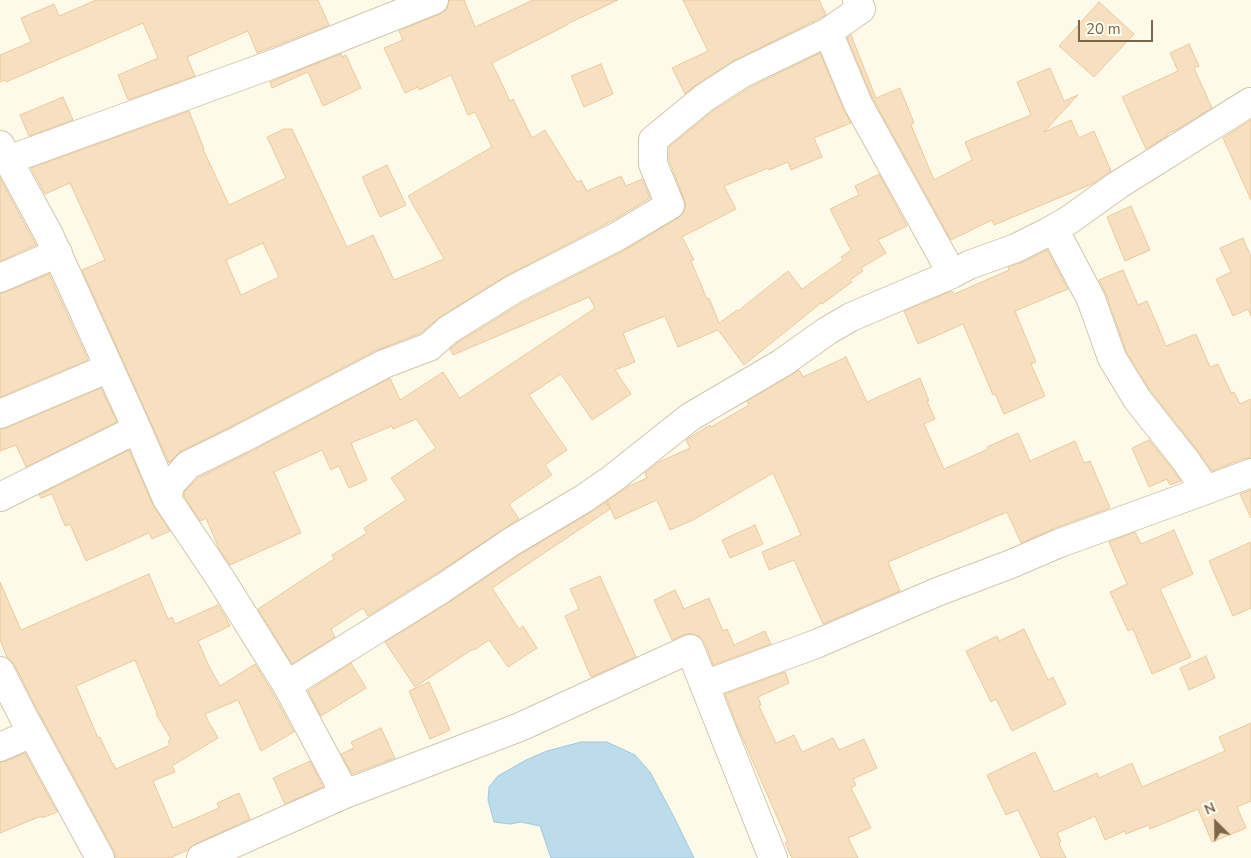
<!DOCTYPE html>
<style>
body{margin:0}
#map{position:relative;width:1251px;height:858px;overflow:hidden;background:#fefaea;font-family:"Nunito Sans",sans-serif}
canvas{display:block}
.north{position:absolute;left:1191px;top:798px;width:50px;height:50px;-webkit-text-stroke:4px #fffcf2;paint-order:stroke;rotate:337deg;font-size:14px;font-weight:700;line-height:20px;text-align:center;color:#7c664a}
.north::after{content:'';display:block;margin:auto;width:18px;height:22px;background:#7c664a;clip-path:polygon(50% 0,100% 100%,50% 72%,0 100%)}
.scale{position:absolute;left:1078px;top:20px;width:75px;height:22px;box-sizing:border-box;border:2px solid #7c664a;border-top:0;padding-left:6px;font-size:15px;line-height:18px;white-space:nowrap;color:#7c664a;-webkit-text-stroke:4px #fffcf2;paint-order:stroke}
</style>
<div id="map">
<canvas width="1251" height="858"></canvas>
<div class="north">N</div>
<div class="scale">20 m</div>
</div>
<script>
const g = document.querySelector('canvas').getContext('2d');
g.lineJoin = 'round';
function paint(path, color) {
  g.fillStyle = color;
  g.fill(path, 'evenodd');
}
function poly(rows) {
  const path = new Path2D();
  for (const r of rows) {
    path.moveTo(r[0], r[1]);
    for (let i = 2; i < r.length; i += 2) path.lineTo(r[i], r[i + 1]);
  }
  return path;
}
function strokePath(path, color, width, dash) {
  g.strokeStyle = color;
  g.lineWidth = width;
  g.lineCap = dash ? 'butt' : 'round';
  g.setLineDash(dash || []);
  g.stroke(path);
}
const water = poly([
 [581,742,607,742,635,755,650,772,673,815,694,858,551,858,540,826,521,822,510,824,494,822,488,800,489,787,498,776,526,760,547,751,581,742]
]);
const building = poly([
 [96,0,318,0,329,25,257,53,248,31,187,57,195,76,128,100,118,75,158,58,143,23,6,82,5,80,0,82,0,55,31,42,21,18,54,4,59,16,96,0],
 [449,0,464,0,475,27,533,0,618,0,567,24,567,25,492,63,510,101,513,99,532,138,545,130,577,182,581,180,587,191,621,176,626,186,642,179,650,198,610,222,506,276,440,317,421,333,377,350,234,425,181,451,169,463,82,270,105,260,70,183,45,194,31,168,189,111,204,149,203,149,229,205,286,178,267,137,284,129,292,129,347,247,373,235,394,280,444,259,408,196,492,147,475,112,468,115,451,75,419,90,418,87,405,93,384,48,403,40,399,31,440,14,447,9,449,0],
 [263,243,279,277,241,295,226,260,263,243],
 [683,0,819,0,826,15,820,18,733,61,696,85,685,94,672,68,708,51,683,0],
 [1099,2,1134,34,1094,77,1059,46,1099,2],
 [851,35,876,98,900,88,914,123,911,125,934,180,972,160,965,142,1031,115,1017,82,1050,68,1064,101,1078,95,1044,132,1071,120,1079,138,1094,131,1111,171,1092,184,994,225,992,220,951,240,872,97,847,38,851,35],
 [1189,44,1199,66,1194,68,1212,108,1176,130,1167,134,1167,136,1146,149,1122,97,1178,71,1170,53,1189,44],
 [820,53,844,110,851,123,814,138,822,157,791,170,788,162,769,170,768,168,724,186,736,209,682,237,694,260,691,261,707,299,709,298,719,323,737,310,738,311,788,271,802,289,843,260,841,257,851,250,830,209,859,195,855,186,879,174,907,226,878,240,886,253,861,268,863,271,850,280,852,282,822,304,821,303,744,365,718,330,678,347,665,316,623,333,635,362,615,370,631,394,592,420,561,374,529,395,567,450,545,465,552,475,509,504,519,519,434,575,368,616,363,608,331,629,335,637,292,664,258,609,334,559,332,555,367,533,364,528,406,500,391,478,436,448,416,419,393,429,392,426,351,443,367,480,349,488,339,466,331,470,322,450,274,472,301,533,230,565,219,549,206,518,200,521,184,496,184,492,198,478,248,453,390,378,400,400,443,372,460,398,595,308,589,297,453,355,450,349,457,343,522,303,625,250,678,218,683,213,686,206,684,199,669,160,669,147,713,111,749,88,820,53],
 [341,54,342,57,346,55,361,88,323,106,308,72,272,88,270,82,341,54],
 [601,64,613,94,584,107,571,76,601,64],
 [63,97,73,120,29,136,20,115,63,97],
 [1251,120,1251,200,1223,138,1251,120],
 [387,165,406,205,380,217,362,177,387,165],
 [0,178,36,245,0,261,0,178],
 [1131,206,1150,250,1125,261,1107,217,1131,206],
 [1243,238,1251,257,1251,316,1248,309,1233,316,1216,279,1231,272,1220,248,1243,238],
 [1047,250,1068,289,1015,311,1036,362,1031,364,1045,396,1004,414,995,394,993,395,963,324,918,344,904,311,952,291,954,294,1009,270,1008,267,1023,262,1047,250],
 [1123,270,1138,305,1147,301,1166,346,1196,334,1210,367,1218,364,1231,393,1234,392,1240,404,1251,399,1251,458,1245,458,1212,471,1198,451,1150,390,1126,351,1106,294,1099,280,1123,270],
 [49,274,88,360,0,397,0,293,6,292,49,274],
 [846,357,867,402,920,378,929,401,927,401,935,419,924,424,944,469,988,449,987,447,1018,433,1030,461,1075,441,1084,463,1090,461,1110,508,1055,528,1021,543,1007,512,888,562,900,591,823,624,794,560,769,570,762,552,801,535,773,473,693,520,670,530,657,500,615,519,607,501,629,486,647,478,645,473,659,462,690,448,686,440,692,436,710,425,711,427,749,405,747,401,799,370,803,377,846,357],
 [101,388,117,422,26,467,16,445,0,451,0,429,6,428,101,388],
 [1149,440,1173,470,1181,481,1170,485,1167,479,1149,487,1132,448,1149,440],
 [129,450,153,505,170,531,152,539,149,533,86,561,70,524,65,526,52,494,41,498,39,495,129,450],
 [1251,490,1251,518,1240,494,1251,490],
 [606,502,610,509,492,588,519,629,523,626,537,648,508,667,489,640,474,650,473,649,415,687,385,642,451,601,519,555,591,512,606,502],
 [755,525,763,544,730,558,722,540,755,525],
 [1174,530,1193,574,1160,589,1191,657,1152,674,1133,629,1128,631,1110,592,1127,584,1109,542,1135,532,1141,544,1174,530],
 [1251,542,1251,608,1233,616,1209,561,1251,542],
 [149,574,168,619,172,617,175,624,218,605,226,618,230,626,198,641,209,666,220,686,255,664,273,693,294,732,261,751,238,700,205,714,211,727,212,727,218,738,172,766,175,772,153,781,173,828,219,808,217,803,239,793,250,819,195,844,188,850,170,858,116,858,114,851,38,711,14,664,7,657,0,640,0,582,21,630,149,574],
 [135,660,157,713,156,714,171,739,168,741,170,745,116,769,113,763,112,763,100,737,98,738,76,686,135,660],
 [600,576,636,657,591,677,565,616,579,609,570,589,600,576],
 [675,590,684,609,709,598,723,631,727,629,734,645,765,631,771,644,713,665,705,643,699,636,691,633,683,635,672,640,654,600,675,590],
 [1024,629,1048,680,1053,677,1066,704,1012,731,996,699,991,702,966,651,997,636,999,641,1024,629],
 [1206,656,1215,678,1189,690,1180,668,1206,656],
 [351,663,366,688,321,716,308,691,351,663],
 [785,672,789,683,758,697,761,705,759,706,776,743,794,735,802,752,833,738,839,750,864,739,877,768,853,779,856,785,851,788,871,828,848,838,858,858,792,858,785,843,788,842,736,723,725,694,785,672],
 [429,682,450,730,430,739,409,691,429,682],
 [1251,723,1251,801,1237,807,1246,828,1212,842,1198,809,1150,829,1149,825,1126,834,1125,831,1105,840,1095,816,1057,833,1061,842,1059,844,1066,858,1041,858,1018,810,1006,815,987,775,1035,752,1054,792,1097,773,1099,778,1132,763,1142,787,1225,751,1219,737,1251,723],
 [381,728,395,758,352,774,341,754,354,748,351,742,381,728],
 [25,753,57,812,42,818,41,816,0,833,0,762,6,761,25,753],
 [310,761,323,787,285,804,273,778,310,761]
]);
const minor = poly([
 [0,145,49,235,137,429,167,499,170,485,188,465,241,439,384,364,429,347,448,330,514,289,618,236,670,205,653,164,653,140,704,98,741,74,828,32],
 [8,160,276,63,434,0],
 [1054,229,1091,299,1112,358,1137,399,1186,461,1206,490],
 [952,274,969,265,1016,248,1048,232,1069,220,1118,185,1250,102,1251,103],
 [0,278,58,253],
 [0,414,109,368],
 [0,497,137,429],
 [167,499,222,581,287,685,345,794],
 [0,671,24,718,100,858],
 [287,685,443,588,511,542,583,499,612,479,690,417,782,363,827,331,851,317,952,274,858,104,828,32,861,9,857,0],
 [704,685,816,644,937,592,1011,564,1060,543,1206,490,1251,473],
 [0,747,32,733],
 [201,858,345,794,520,727,690,649,773,858]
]);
paint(water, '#bcdbeb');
strokePath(water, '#a1c8dd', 1);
paint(building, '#f6e0bf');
strokePath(building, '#eaca9e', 1);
strokePath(minor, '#d3c5ae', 30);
strokePath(minor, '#fff', 28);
</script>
